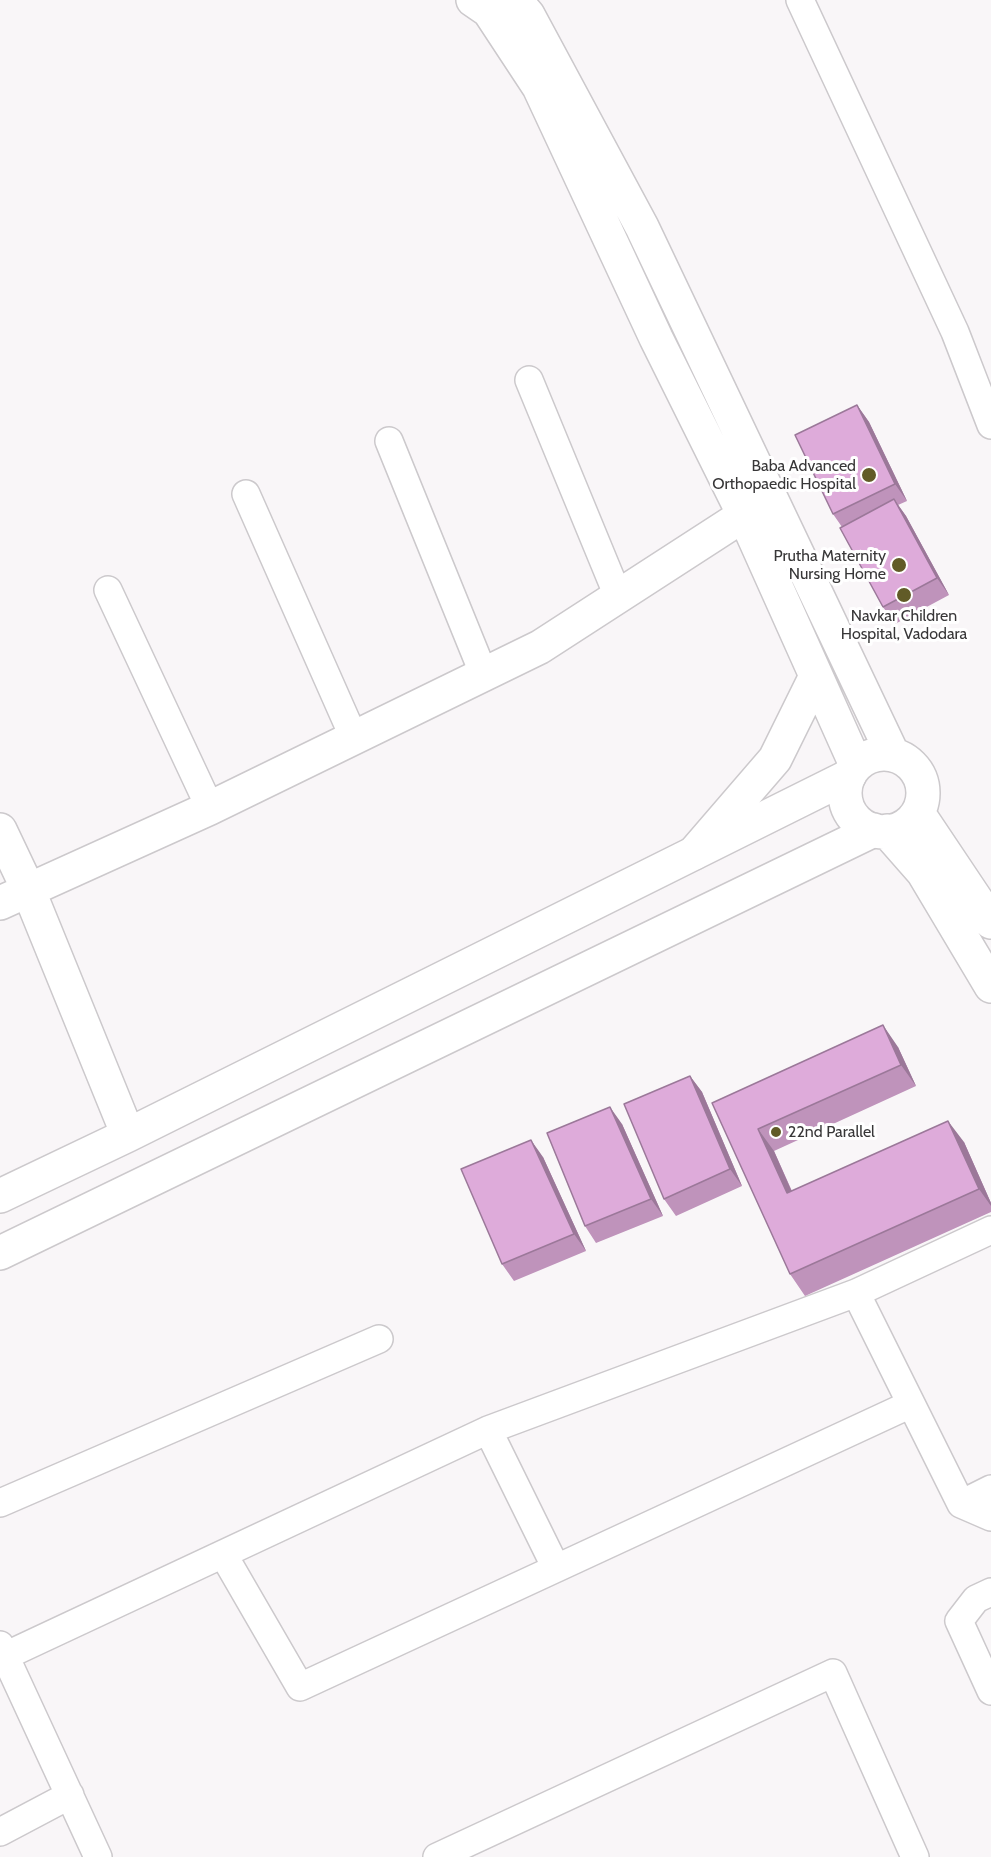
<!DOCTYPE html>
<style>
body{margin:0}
canvas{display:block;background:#f9f6f8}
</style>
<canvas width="991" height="1857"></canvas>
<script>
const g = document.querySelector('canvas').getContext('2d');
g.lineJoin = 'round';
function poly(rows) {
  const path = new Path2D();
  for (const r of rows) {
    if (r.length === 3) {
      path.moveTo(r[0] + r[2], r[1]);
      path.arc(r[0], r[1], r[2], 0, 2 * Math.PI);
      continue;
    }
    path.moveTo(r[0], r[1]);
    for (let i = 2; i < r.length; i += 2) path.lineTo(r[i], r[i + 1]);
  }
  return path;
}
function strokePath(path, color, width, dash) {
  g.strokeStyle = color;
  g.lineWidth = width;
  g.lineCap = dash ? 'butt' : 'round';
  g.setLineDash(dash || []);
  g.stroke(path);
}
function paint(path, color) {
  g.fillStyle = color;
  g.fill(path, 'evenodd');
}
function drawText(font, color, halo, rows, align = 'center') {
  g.font = font + ' Cabin,sans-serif';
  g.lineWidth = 6;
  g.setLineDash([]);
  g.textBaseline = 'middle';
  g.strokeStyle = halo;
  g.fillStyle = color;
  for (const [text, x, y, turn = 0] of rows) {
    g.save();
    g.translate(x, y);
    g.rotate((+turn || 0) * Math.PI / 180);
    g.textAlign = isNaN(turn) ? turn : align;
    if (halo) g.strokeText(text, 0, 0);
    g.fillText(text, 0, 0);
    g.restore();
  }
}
const minor = poly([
 [800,0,955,332,991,425],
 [529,380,618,596],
 [389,441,484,675],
 [246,494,354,738],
 [108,590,210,808],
 [856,1293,961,1504,991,1489],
 [488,1430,556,1568],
 [0,1503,379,1339],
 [961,1504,991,1517],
 [223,1554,300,1687,911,1404],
 [991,1592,976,1599,959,1621,991,1691],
 [0,1645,98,1857],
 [5,1656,488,1430,856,1293,991,1230],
 [0,1832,70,1795],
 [437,1857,833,1673,915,1857]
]);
const tertiary = poly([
 [0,830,28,889,128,1135],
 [0,903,210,808,540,647,744,515],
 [0,1196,128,1135,849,776],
 [0,1253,874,830]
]);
const secondary = poly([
 [473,0,489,11,539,87,656,338,744,515,856,765],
 [515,0,528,15,642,227,893,755],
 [884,793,39],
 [918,813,991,922],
 [887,831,923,872,991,986],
 [694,853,775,759,816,676]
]);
const wall = poly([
 [857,405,869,422,907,501,898,505,906,516,949,595,895,624,883,607,842,527,833,514],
 [898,1047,916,1086,774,1151,792,1191,964,1142,991,1203,991,1212,805,1296,790,1274,712,1103],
 [690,1076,702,1092,742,1186,676,1216,664,1199],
 [622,1124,663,1216,596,1243,585,1226],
 [543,1157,586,1251,514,1281,502,1264]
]);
const shadedWall = poly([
 [857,405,869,422,907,501,895,484],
 [894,499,906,516,949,595,937,578],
 [883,1025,898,1047,916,1086,901,1065],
 [690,1076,702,1092,742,1186,730,1169],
 [610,1107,622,1124,663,1216,651,1199],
 [948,1121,964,1142,991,1203,991,1206,979,1189],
 [758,1129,774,1151,802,1215,787,1193],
 [531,1140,543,1157,586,1251,574,1234]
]);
const building = poly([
 [857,405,895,484,833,514,795,435,857,405],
 [894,499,937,578,883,607,840,528,894,499],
 [883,1025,901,1065,758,1129,787,1193,948,1121,979,1189,790,1274,712,1103,883,1025],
 [690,1076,730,1169,664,1199,624,1104,690,1076],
 [610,1107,651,1199,585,1226,547,1133,610,1107],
 [531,1140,574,1234,502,1264,461,1169,531,1140]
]);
const markers = [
 [869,475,8,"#615b27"],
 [899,565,8,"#615b27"],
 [904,595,8,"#615b27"],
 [776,1132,6,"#615b27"]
];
const poiNames = [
 ["Baba Advanced",856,466],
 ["Orthopaedic Hospital",856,484],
 ["Prutha Maternity",886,556],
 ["Nursing Home",886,574],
 ["Navkar Children",904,616,"center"],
 ["Hospital, Vadodara",904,634,"center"],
 ["22nd Parallel",788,1132,"left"]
];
strokePath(minor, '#ccc9cc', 30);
strokePath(tertiary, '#ccc9cc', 36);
strokePath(secondary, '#ccc9cc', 36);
strokePath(minor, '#fff', 27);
strokePath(tertiary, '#fff', 33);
strokePath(secondary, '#fff', 33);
paint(wall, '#bf93bb');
paint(shadedWall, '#9b7899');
paint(building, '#deabda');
strokePath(building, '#9b7899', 1.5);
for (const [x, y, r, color] of markers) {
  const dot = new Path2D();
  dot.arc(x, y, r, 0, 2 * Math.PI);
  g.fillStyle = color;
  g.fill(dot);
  strokePath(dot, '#fff', 2);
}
drawText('16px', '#383738', '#fff', poiNames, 'right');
</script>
